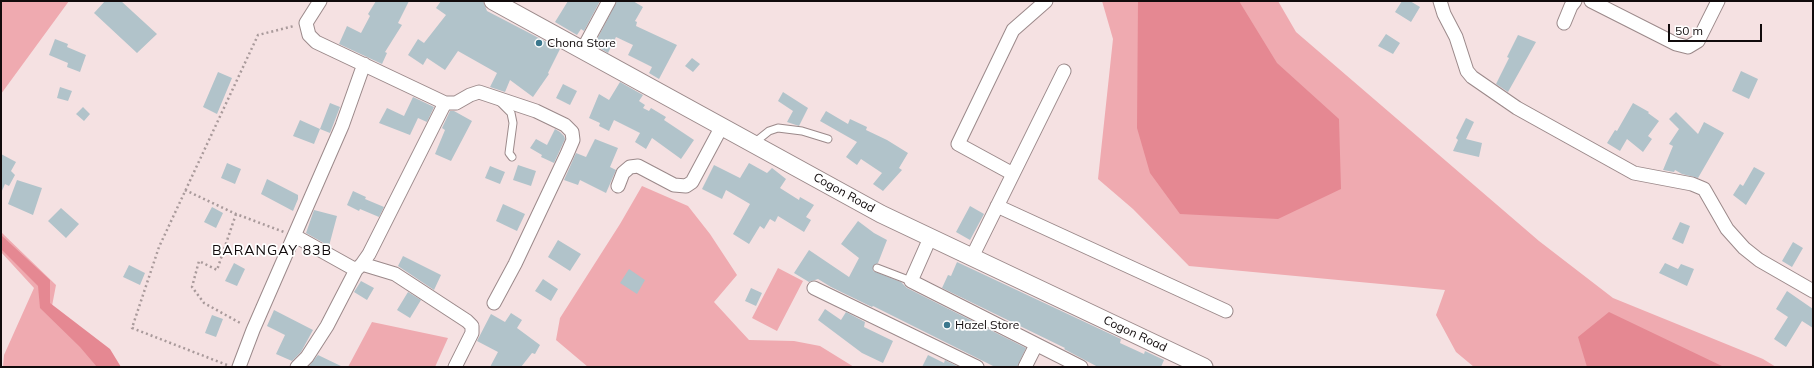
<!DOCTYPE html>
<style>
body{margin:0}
#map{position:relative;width:1814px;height:368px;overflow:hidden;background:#f5e1e2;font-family:Mulish,sans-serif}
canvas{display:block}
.frame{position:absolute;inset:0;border:2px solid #110b0c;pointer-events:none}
.scale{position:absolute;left:1668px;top:24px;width:94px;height:18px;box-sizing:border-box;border:2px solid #110b0c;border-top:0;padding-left:5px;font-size:12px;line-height:14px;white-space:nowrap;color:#110b0c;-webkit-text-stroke:3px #fff;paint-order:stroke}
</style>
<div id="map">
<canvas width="1814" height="368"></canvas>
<div class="frame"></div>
<div class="scale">50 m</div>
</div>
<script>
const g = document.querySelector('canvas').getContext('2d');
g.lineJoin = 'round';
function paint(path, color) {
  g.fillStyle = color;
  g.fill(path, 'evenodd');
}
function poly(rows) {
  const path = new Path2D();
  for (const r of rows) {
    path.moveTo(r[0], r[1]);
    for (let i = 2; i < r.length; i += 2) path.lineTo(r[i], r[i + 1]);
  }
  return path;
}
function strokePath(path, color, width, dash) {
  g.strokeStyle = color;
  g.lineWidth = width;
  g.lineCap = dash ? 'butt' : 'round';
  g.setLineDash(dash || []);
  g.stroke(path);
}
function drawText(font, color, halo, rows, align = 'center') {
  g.font = font + ' Mulish,sans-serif';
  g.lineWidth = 3.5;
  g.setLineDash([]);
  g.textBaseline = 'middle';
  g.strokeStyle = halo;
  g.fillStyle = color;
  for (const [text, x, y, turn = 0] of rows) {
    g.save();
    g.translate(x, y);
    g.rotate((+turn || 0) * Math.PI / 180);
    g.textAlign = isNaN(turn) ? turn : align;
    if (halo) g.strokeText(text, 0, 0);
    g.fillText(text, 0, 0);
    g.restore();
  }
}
const green = poly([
 [1,1,69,1,1,94],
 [1102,1,1278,1,1296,32,1539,241,1613,298,1763,359,1776,367,1474,367,1456,352,1436,315,1445,290,1189,266,1133,209,1098,179,1113,39],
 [642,186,688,206,710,234,737,275,714,302,749,340,794,341,820,346,854,367,588,367,556,340,560,318,620,224],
 [1,232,56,285,52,306,106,367,3,367,4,355,34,288,1,252],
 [778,268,803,281,777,331,752,318],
 [372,322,448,338,435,367,348,367]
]);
const water = poly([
 [1138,1,1239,1,1277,63,1339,119,1341,189,1278,219,1180,214,1150,173,1137,128],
 [1,235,50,280,50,303,110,349,121,367,97,367,80,347,40,308,38,286,1,249],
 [1609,312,1724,367,1587,367,1578,337]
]);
const building = poly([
 [105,1,121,1,157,34,137,53,94,13],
 [376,1,409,1,398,23,402,25,385,52,387,53,382,64,339,44,347,26,361,33,370,16,368,14],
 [441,1,483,1,487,11,560,49,548,73,549,74,533,97,510,80,505,92,490,87,497,73,458,51,445,70,427,58,423,65,408,55,418,39,424,43,446,15,436,8],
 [568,1,600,1,584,31,581,29,577,35,555,22],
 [617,1,633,1,643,7,635,21,637,22,636,26,677,45,659,79,649,73,652,67,628,55,633,45,616,37,608,53,594,45],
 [1402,1,1410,1,1420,7,1411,22,1395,12],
 [1386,34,1400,43,1393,54,1378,46],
 [1518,35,1536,42,1508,92,1496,84,1509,58,1507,57],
 [55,39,68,44,67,47,86,55,80,72,67,67,68,63,49,55],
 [692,58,700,64,693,72,685,66],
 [1741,71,1758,79,1749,99,1732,91],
 [218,72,232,78,217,114,203,107],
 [620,82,643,95,639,101,645,105,643,108,649,111,651,108,666,117,664,120,694,140,681,159,652,138,646,149,635,142,640,133,614,120,609,131,599,126,600,123,589,118,599,94,609,100],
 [563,84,577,91,570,105,556,98],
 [60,87,72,91,68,101,57,98],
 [783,92,808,108,799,126,787,122,793,111,778,101],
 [413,97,434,107,427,122,418,118,410,135,379,123,387,108,404,116],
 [330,103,340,107,330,133,320,129],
 [1633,103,1649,112,1648,113,1659,121,1648,136,1652,139,1643,152,1627,139,1620,151,1607,143,1615,130,1617,131],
 [83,107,90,114,84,121,76,114],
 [450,111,454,111,472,121,451,161,435,154,445,130,442,128],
 [826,111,848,124,850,119,867,127,866,130,887,140,908,153,899,168,902,170,883,191,873,184,882,173,861,159,857,165,846,157,857,142,820,121],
 [1676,112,1698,134,1704,122,1724,133,1698,178,1682,174,1675,170,1674,172,1663,170,1673,146,1669,144,1679,129,1669,119],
 [1466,118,1474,122,1466,139,1482,143,1479,157,1453,151,1458,140,1456,138],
 [300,120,320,129,314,144,293,136],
 [555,129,560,132,564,136,565,139,554,163,541,157,542,155,530,148,536,139,547,145],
 [595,139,618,148,610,167,616,170,606,193,580,180,578,185,564,180,576,153,586,157],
 [1,154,16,162,11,171,15,175,9,186,5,184,1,193],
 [227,163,241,169,235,184,221,178],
 [749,163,767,173,772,168,786,179,780,188,799,200,800,197,814,205,806,217,811,220,804,232,778,216,775,222,770,219,764,229,760,226,749,244,733,234,750,204,726,190,722,199,702,189,714,165,740,178],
 [518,165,536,171,531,186,513,180],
 [490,166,505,172,500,184,485,178],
 [1754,167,1765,173,1746,205,1733,195,1740,184,1743,186],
 [267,179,298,195,298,199,293,211,261,194],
 [17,180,42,188,33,215,8,204],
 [353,191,366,197,365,199,384,207,379,217,360,209,359,211,347,205],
 [503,204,525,214,517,231,496,221],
 [970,206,984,214,970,240,956,232],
 [212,207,223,213,216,228,204,222],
 [61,208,79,224,66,238,48,221],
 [314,210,337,216,329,246,306,233],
 [858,221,874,233,887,240,878,263,873,266,873,271,901,282,907,288,1026,348,1017,367,995,367,873,306,872,307,831,287,818,279,809,282,794,273,809,250,849,277,859,258,841,244],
 [1680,222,1690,226,1683,244,1672,239],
 [558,240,581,254,570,271,548,257],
 [1793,242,1803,248,1792,267,1782,261],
 [403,256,441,275,434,290,398,266],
 [957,262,1121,339,1120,343,1144,354,1145,351,1164,360,1161,367,1098,367,1064,349,1065,348,942,288,948,275,951,276],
 [234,263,245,269,237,286,225,281],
 [1665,263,1678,269,1681,264,1694,269,1687,286,1659,273],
 [129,265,145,273,140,285,123,277],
 [629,269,645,280,637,294,620,283],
 [543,279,558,289,551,301,535,291],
 [361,281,374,288,367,300,354,292],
 [751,288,762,293,756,306,745,301],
 [1787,291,1813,309,1813,328,1802,321,1786,347,1774,339,1788,317,1776,309],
 [408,292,421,300,410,318,397,310],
 [825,309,841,320,846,312,865,322,864,327,893,341,883,363,862,353,818,320],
 [274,310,313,330,301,352,292,361,276,354,285,335,267,326],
 [511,313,522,320,517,328,540,345,535,354,532,353,521,367,490,367,498,352,477,341,491,314,505,322],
 [212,315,223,319,216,337,205,333],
 [318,355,343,367,308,367],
 [928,355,944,363,945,360,959,367,922,367]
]);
const path = poly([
 [185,190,236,214,284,232],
 [236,214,217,270,199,261,192,287,204,303,242,324],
 [227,365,132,328,159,247,258,35,294,26]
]);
const service = poly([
 [500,102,511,113,513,123,509,153,512,157],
 [754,143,769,131,778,128,802,131,828,139],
 [877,268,911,281]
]);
const minor = poly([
 [320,1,306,23,309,35,316,42,445,103,456,103,470,95,479,92,536,111,565,125,572,132,573,140,567,154,515,264,494,303],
 [1440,1,1444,14,1456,37,1467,71,1472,77,1517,108,1634,173,1692,184,1704,189,1727,229,1744,248,1759,260,1813,291],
 [1591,1,1676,44,1688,47,1698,41,1718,1],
 [1564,23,1571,6,1575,1],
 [583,49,609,1],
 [1013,174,958,144,1013,30,1046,1],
 [618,186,623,173,630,167,638,166,674,185,686,186,692,182,722,126],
 [997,206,1226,311],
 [295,236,356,270],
 [930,238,911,281,1081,367],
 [972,257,1064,71],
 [362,264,395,274,467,321,472,326,472,333,455,367],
 [814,288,977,367],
 [239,367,253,330,342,126,364,64],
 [297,367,307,357,327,326,356,270,362,264,369,254,445,103],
 [1025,367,1036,345]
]);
const tertiary = poly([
 [493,1,881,214,1204,367]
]);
const markers = [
 [539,43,4,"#3a778d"],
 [947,325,4,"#3a778d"]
];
const poiNames = [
 ["Chona Store",547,43],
 ["Hazel Store",955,325]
];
const streetNames = [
 ["Cogon Road",844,193,29],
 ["Cogon Road",1135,334,25]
];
const quarterNames = [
 ["BARANGAY 83B",272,251]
];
paint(green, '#efaab0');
paint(water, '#e58892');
paint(building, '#b1c3ca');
strokePath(service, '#9b898a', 9);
strokePath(minor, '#9b898a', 15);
strokePath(tertiary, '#9b898a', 19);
strokePath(path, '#a99a9b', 2.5, [2, 3]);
strokePath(service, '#fff', 7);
strokePath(minor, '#fff', 13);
strokePath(tertiary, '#fff', 17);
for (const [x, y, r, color] of markers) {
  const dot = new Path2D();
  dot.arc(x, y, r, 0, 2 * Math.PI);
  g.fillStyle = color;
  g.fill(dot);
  strokePath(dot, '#fff', 1.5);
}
drawText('12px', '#110b0c', '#fff', poiNames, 'left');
drawText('12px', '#110b0c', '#fff', streetNames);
g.letterSpacing = '1px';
drawText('14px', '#110b0c', '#fff', quarterNames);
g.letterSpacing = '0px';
</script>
